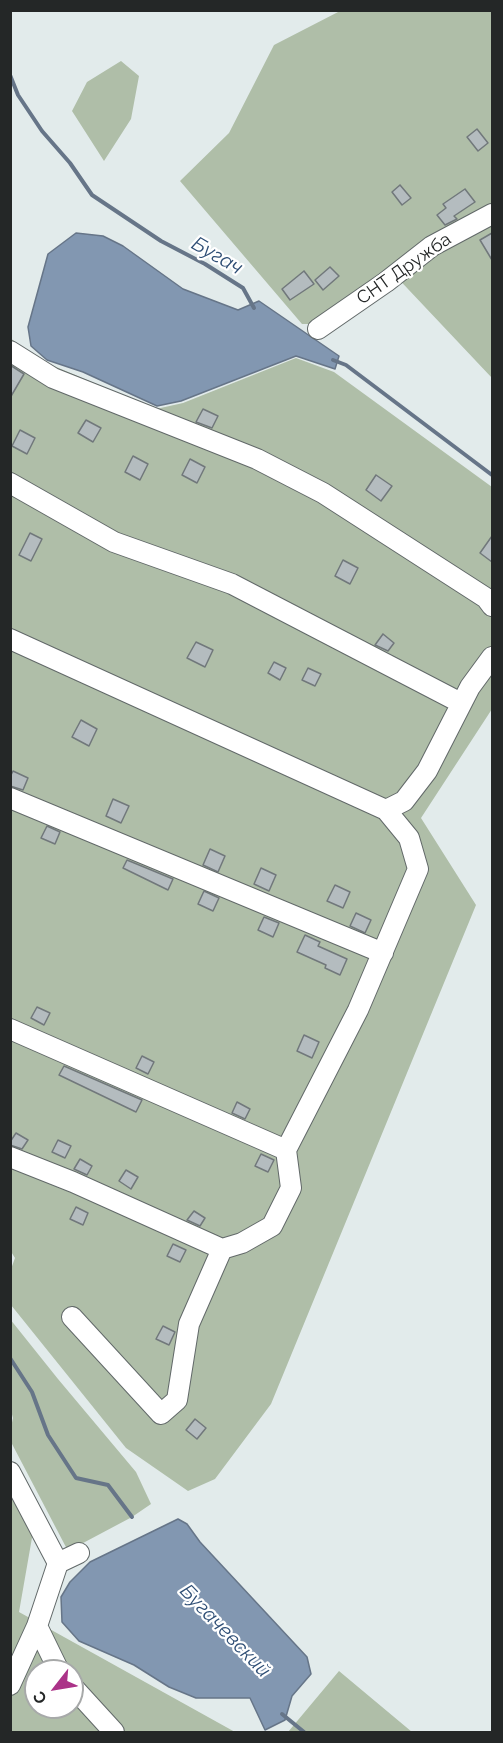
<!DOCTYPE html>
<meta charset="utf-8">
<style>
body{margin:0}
#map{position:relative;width:503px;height:1743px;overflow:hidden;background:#e2ebeb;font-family:Raleway,sans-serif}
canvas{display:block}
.frame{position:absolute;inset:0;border:12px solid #242727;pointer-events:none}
.north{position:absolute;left:24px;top:1659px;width:60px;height:60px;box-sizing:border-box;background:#fff;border:2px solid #a7a9a9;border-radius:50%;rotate:239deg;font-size:16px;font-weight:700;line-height:24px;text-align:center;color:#242727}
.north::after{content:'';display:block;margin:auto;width:21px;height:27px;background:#ab3388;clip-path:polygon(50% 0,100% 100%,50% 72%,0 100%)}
</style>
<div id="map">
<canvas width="503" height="1743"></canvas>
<div class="frame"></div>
<div class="north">С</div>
</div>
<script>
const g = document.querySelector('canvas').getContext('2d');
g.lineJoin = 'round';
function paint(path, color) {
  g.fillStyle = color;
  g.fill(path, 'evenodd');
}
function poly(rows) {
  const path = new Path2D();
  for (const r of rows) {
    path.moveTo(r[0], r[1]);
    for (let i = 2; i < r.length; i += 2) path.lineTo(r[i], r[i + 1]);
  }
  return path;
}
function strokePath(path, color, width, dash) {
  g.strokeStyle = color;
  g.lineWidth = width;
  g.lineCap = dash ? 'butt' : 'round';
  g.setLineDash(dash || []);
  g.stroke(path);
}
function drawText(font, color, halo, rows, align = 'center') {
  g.font = font + ' Raleway,sans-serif';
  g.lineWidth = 4.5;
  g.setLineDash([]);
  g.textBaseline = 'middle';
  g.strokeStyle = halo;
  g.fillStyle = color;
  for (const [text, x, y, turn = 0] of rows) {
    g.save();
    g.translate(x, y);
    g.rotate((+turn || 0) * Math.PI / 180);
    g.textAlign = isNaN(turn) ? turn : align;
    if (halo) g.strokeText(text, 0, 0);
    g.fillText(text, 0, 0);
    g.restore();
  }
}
const green = poly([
 [340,11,492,11,492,378,391,271,313,324,302,324,180,181,229,133,274,45],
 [121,61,139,76,131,119,104,161,72,111,87,82],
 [10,338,42,361,156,409,183,403,296,358,334,372,492,487,492,709,421,818,476,905,271,1404,215,1479,188,1491,126,1448,11,1305,11,1269,15,1258,10,1250],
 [10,1319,58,1379,136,1472,151,1504,132,1517,68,1551,11,1442,11,1427,13,1418,10,1407],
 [10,1492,33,1532,19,1612,235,1732,11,1732],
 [36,1671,72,1671,72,1707,36,1707],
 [339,1671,412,1732,288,1732]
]);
const water = poly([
 [76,233,103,236,123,246,183,289,238,310,259,301,339,356,335,369,296,356,181,401,157,406,83,372,47,360,31,346,28,327,48,254,76,233],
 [178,1519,187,1524,200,1542,307,1657,311,1674,292,1696,285,1720,265,1730,250,1698,196,1698,169,1687,134,1665,79,1641,62,1622,61,1597,70,1582,90,1562,178,1519]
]);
const stream = poly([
 [10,75,18,95,42,131,70,163,92,195,161,241,205,264,243,288,254,308],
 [333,360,346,365,492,475],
 [10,1358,32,1392,48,1435,76,1478,108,1485,132,1517],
 [282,1714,304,1732]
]);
const building = poly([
 [477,129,488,143,478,151,467,137,477,129],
 [400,185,411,198,402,205,392,192,400,185],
 [465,189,475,202,454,216,457,219,445,225,437,215,446,208,443,204,465,189],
 [492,233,492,260,480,240,492,233],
 [330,267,339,276,323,290,315,280,330,267],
 [304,271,314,284,290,300,282,289,304,271],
 [10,365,24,374,10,398,10,365],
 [203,409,218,416,212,428,196,422,203,409],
 [86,420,101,428,93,442,78,433,86,420],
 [20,430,35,438,27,454,12,446,20,430],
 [133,456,148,464,140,480,125,472,133,456],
 [190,459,205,467,197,483,182,475,190,459],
 [376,475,392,486,381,501,366,490,376,475],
 [30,533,42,539,31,561,19,555,30,533],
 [492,536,492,562,480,553,492,536],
 [343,560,358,568,350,584,335,576,343,560],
 [383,634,394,643,388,651,375,645,383,634],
 [196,642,213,650,205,667,187,658,196,642],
 [274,662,286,668,280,680,268,673,274,662],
 [308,668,321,674,315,686,302,680,308,668],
 [81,720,97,729,89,746,72,737,81,720],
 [13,771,28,778,23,790,10,786,10,777,13,771],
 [113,799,129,806,121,823,106,816,113,799],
 [47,826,60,832,55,844,41,838,47,826],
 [210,849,225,856,218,872,203,865,210,849],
 [127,860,173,879,168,890,123,868,127,860],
 [261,868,276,875,269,891,254,884,261,868],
 [335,885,350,892,343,908,327,901,335,885],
 [204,891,219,898,213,911,198,904,204,891],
 [356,913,371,920,365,933,350,926,356,913],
 [264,917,279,923,273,937,258,930,264,917],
 [305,935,320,942,318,946,347,959,340,975,325,968,326,965,297,952,305,935],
 [37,1007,50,1013,44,1025,31,1018,37,1007],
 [304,1035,319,1042,312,1058,297,1051,304,1035],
 [142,1056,154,1062,148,1074,136,1068,142,1056],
 [64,1066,142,1100,136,1112,59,1075,64,1066],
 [237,1102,250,1109,245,1119,232,1113,237,1102],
 [16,1133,28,1140,22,1149,10,1145,10,1142,16,1133],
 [58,1140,71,1146,65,1158,52,1152,58,1140],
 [261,1154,274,1160,268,1172,255,1166,261,1154],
 [80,1159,92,1166,87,1175,74,1169,80,1159],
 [126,1170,138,1177,131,1189,119,1181,126,1170],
 [76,1207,88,1213,83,1225,70,1219,76,1207],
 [194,1211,205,1218,200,1226,187,1220,194,1211],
 [173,1244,186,1250,180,1262,167,1256,173,1244],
 [163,1326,175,1332,169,1345,156,1339,163,1326],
 [195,1419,206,1428,197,1439,186,1430,195,1419]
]);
const minor = poly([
 [318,329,386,282,432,246,492,214],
 [10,351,53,378,257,459,323,493,486,598,492,606],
 [10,483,114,542,232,584,461,703],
 [10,639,386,810,409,838,418,869,358,1010,286,1150,10,1029],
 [10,798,383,953],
 [386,810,404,801,427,771,470,687,492,657],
 [10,1157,73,1182,222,1249],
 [72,1317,161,1414,177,1400,189,1324,222,1249,242,1243,272,1226,291,1188,286,1150],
 [10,1472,58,1563,37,1626,59,1671],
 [58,1563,79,1553],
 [10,1685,37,1626],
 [72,1686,114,1732]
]);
const streetNames = [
 ["СНТ Дружба",404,269,-35]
];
const waterNames = [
 ["Бугач",217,256,30],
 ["Бугачевский",225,1631,46]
];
paint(green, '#afbea8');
paint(water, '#8297b1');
strokePath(water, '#667588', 1.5);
strokePath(stream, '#667588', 4);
paint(building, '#b4bcbf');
strokePath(building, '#71787b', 1.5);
strokePath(minor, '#626969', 22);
strokePath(minor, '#fff', 20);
drawText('18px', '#242727', '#fff', streetNames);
drawText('italic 20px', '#2e4e75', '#fff', waterNames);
</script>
